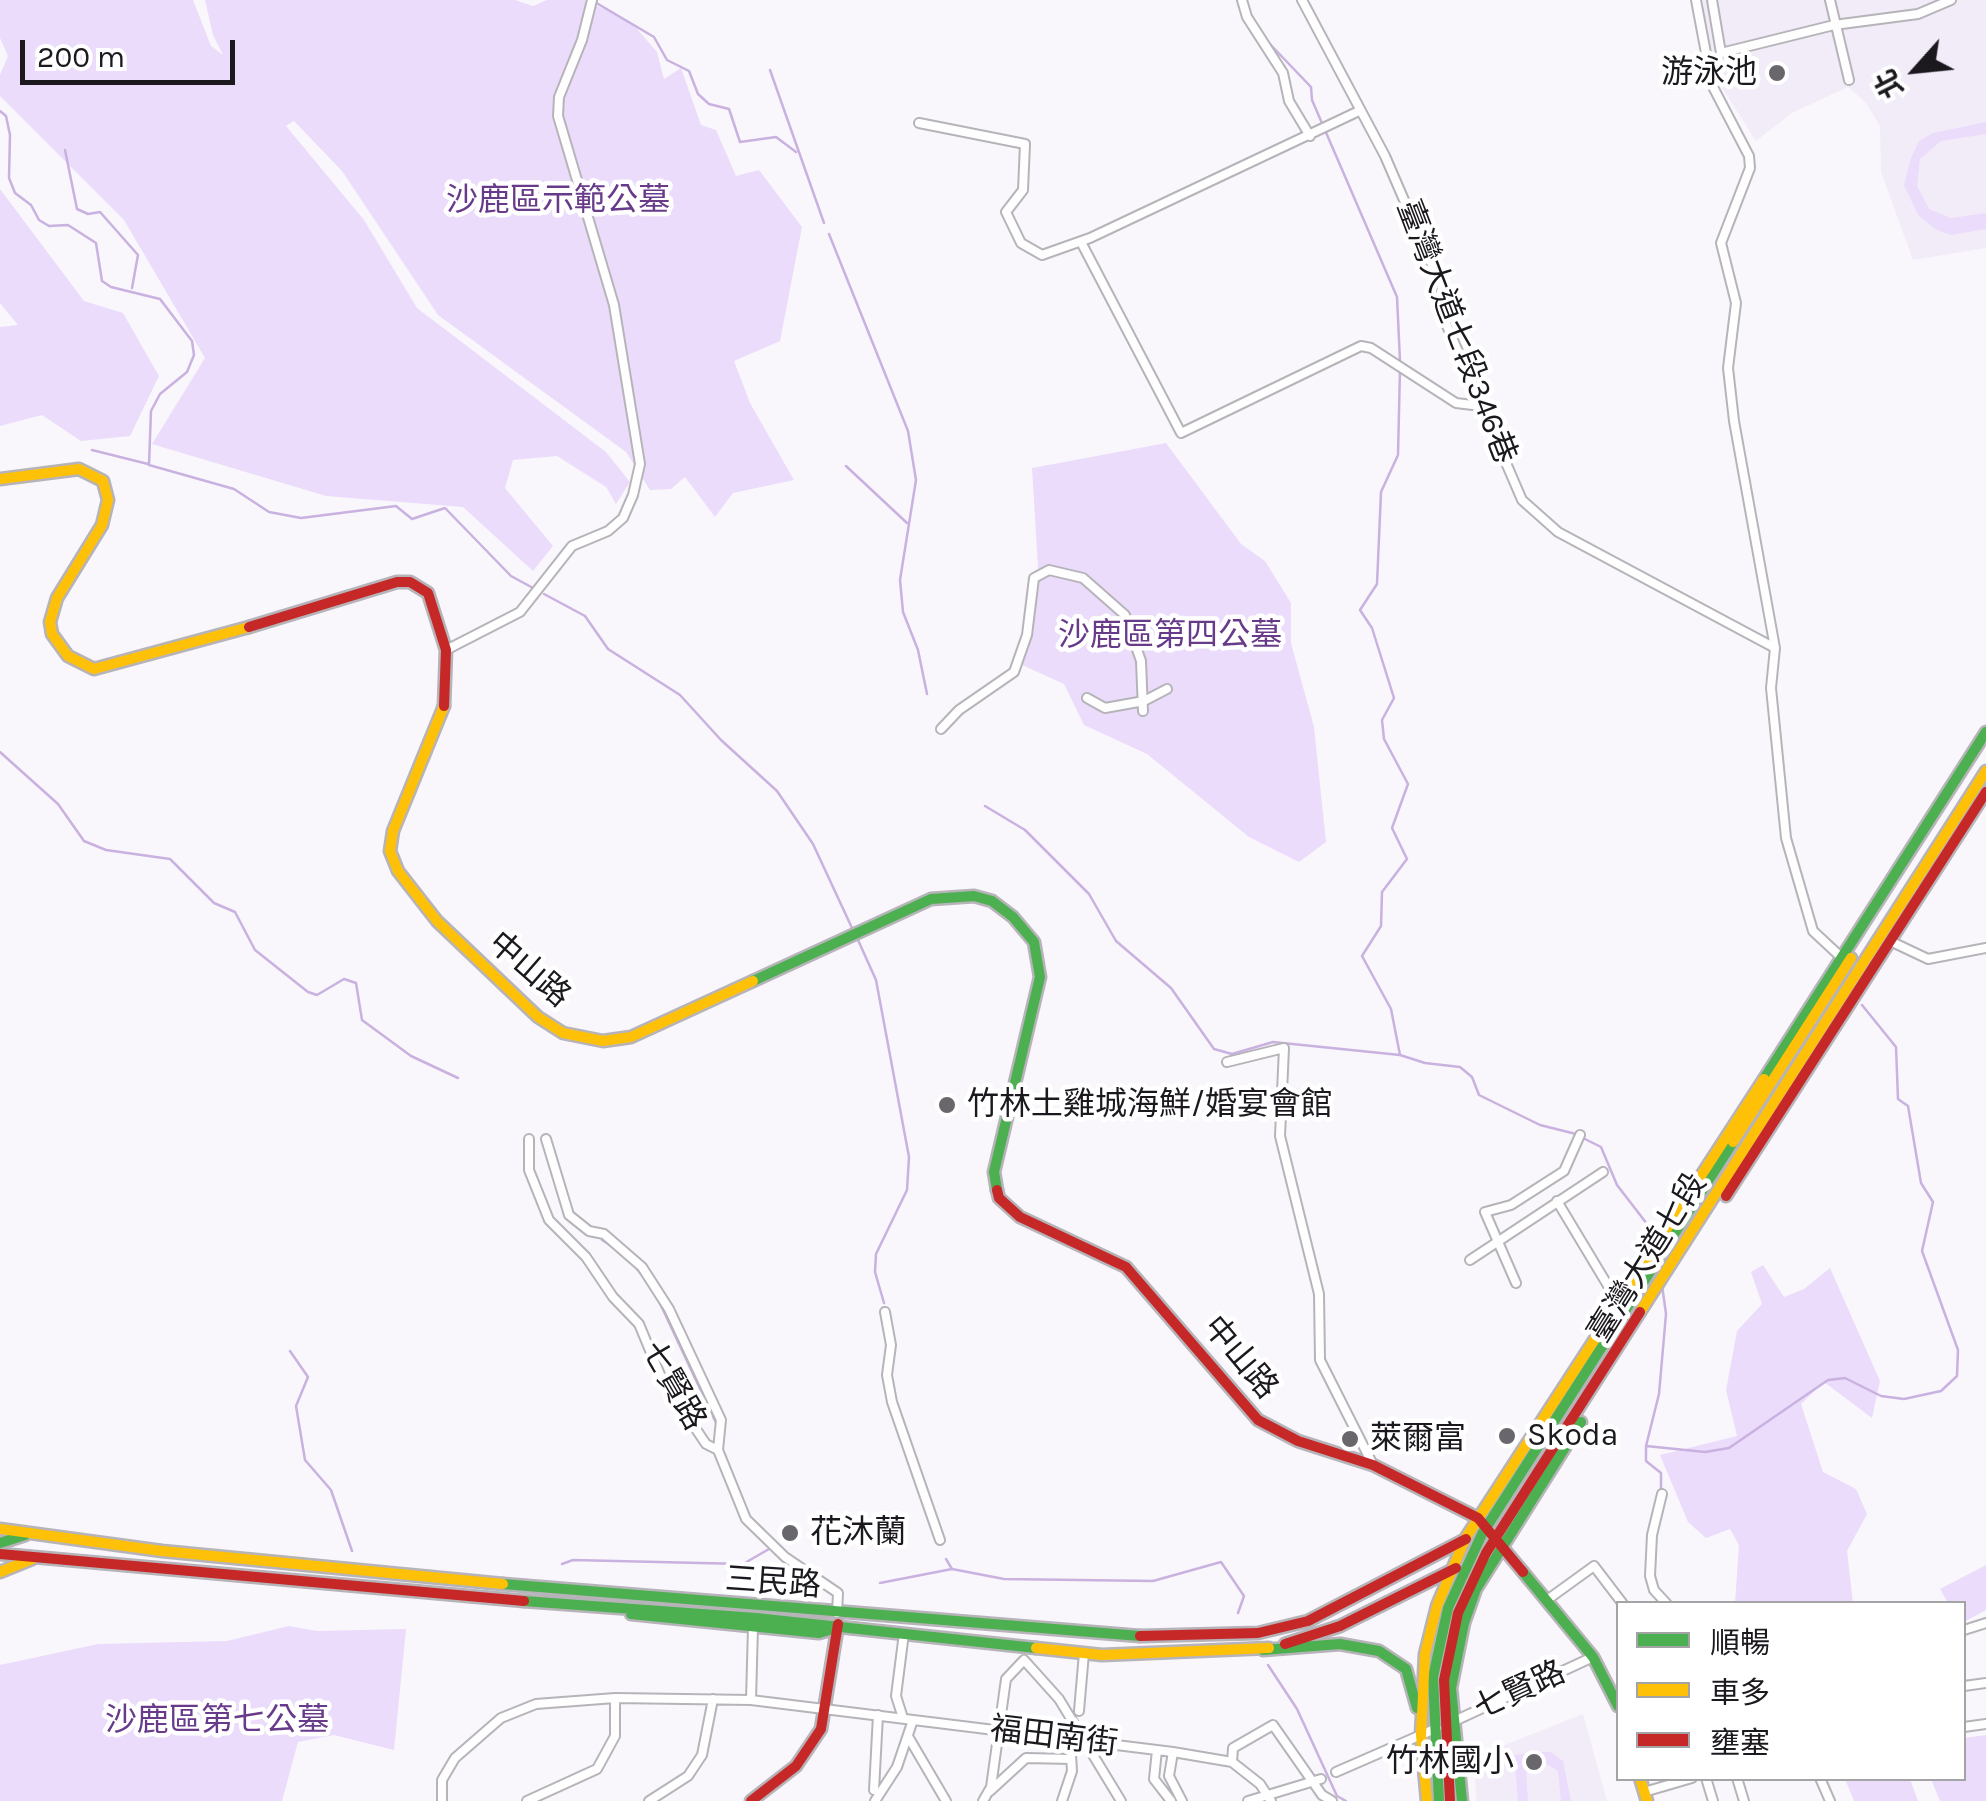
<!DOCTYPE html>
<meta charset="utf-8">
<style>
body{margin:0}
#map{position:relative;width:1986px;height:1801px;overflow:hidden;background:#f9f7fc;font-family:Karla,"Noto Sans TC",sans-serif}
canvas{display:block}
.legend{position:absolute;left:1616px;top:1601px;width:350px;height:180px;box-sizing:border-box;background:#fff;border:2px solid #a4a3a5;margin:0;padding:12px 18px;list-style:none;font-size:30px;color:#1b181e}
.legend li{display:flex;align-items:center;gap:20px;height:50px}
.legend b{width:50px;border:2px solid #a4a3a5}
.north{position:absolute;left:1866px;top:20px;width:100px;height:100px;-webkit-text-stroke:8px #fff;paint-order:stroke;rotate:243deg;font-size:28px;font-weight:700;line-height:40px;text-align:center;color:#1b181e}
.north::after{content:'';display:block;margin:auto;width:35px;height:45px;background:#1b181e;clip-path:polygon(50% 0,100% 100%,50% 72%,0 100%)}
.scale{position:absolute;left:20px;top:40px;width:215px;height:45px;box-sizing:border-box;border:5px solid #1b181e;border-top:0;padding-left:12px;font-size:30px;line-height:35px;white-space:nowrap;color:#1b181e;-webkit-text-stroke:8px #fff;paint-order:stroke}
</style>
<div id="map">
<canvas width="1986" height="1801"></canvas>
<ul class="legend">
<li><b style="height:12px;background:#4caf50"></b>順暢</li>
<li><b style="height:12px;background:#ffc107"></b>車多</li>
<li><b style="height:12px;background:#c62828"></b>壅塞</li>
</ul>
<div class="north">北</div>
<div class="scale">200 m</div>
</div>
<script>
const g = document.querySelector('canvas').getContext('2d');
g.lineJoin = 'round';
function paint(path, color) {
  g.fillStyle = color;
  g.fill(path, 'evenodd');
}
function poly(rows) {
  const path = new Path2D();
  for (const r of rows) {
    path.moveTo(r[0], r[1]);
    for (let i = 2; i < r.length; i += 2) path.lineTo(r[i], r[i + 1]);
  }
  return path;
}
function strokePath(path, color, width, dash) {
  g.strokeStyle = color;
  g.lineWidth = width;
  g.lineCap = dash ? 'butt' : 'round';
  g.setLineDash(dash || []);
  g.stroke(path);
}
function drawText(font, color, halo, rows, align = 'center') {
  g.font = font + ' Karla,"Noto Sans TC",sans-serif';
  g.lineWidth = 9;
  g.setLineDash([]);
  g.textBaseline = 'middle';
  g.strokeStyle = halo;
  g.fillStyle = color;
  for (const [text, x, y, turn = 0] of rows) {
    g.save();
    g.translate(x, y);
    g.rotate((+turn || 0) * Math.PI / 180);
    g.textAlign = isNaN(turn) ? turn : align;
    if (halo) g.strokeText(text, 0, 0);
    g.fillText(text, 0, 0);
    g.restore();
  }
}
const built = poly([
 [1703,0,1986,0,1986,248,1913,260,1881,172,1880,126,1866,103,1848,87,1792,113,1756,141,1721,86,1707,41],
 [1583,1714,1607,1801,1476,1801,1474,1757]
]);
const green = poly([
 [0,0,193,0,211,46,223,55,213,35,205,0,515,0,533,6,547,0,585,0,631,22,657,52,664,79,681,68,701,125,716,130,736,176,759,170,802,227,780,341,734,361,750,403,794,480,733,493,715,517,685,477,671,489,650,490,626,452,438,315,342,171,294,121,286,126,364,220,417,308,606,452,630,482,616,504,606,487,557,456,513,460,505,488,553,546,533,571,463,507,326,496,152,444,205,358,124,220,0,96,0,75,8,56,0,38],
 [1986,122,1986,134,1941,141,1920,159,1917,186,1929,209,1951,218,1986,213,1986,229,1951,235,1937,230,1918,215,1904,185,1911,158,1919,141,1933,133],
 [0,189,84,301,123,313,159,376,130,436,81,441,42,415,0,426,0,327,18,325,0,303],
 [1166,443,1241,544,1265,561,1291,603,1291,643,1314,727,1326,842,1299,862,1249,837,1147,754,1084,725,1064,684,1020,664,1038,568,1032,468],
 [1763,1265,1784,1297,1804,1289,1830,1268,1880,1381,1872,1418,1824,1382,1801,1404,1823,1472,1856,1489,1867,1514,1847,1551,1853,1603,1735,1603,1739,1545,1730,1529,1706,1538,1688,1522,1660,1455,1737,1436,1726,1390,1737,1331,1762,1304,1751,1272],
 [1986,1565,1986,1610,1964,1622,1964,1604,1948,1603,1940,1589],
 [289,1626,317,1631,406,1629,394,1750,334,1735,298,1742,282,1801,0,1801,0,1665,98,1644,227,1641],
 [1986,1735,1986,1801,1940,1801,1931,1779,1964,1778,1964,1738],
 [1536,1752,1551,1752,1563,1761,1571,1801,1561,1801,1558,1771,1541,1761,1526,1773,1528,1801,1518,1801,1514,1755,1524,1754,1525,1759],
 [1845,1779,1910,1779,1918,1801,1854,1801]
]);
const stream = poly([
 [593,1,654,37,667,60,689,71,698,94,709,104,729,109,740,142,776,137,796,152],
 [1267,41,1311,87,1312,100,1397,297,1400,361],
 [770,70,824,223],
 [0,111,6,116,10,135,9,178,15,193,31,205,39,220,49,226,68,225,96,243,102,281,111,287,160,299,192,341,194,355,187,372,160,394,151,411,149,465,234,489,269,512,301,518,396,506,412,519,445,508,511,576,533,588],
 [65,150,77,209,88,214,100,212,138,255,132,288],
 [829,234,908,431,916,480,900,580,903,612,918,650,927,694],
 [1400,369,1398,455,1381,492,1377,584,1360,610,1372,628,1394,698,1382,720,1384,739,1408,784,1392,828,1407,859,1382,892,1381,926,1362,956,1391,1009,1400,1055,1425,1063,1460,1067,1472,1077,1479,1095,1540,1125,1576,1134],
 [92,450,148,464],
 [846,466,907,523],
 [544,594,585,616,608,649,680,695,721,740,777,791,813,844,852,928],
 [0,752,58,804,84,841,106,850,170,859,214,903,235,912,255,950,308,992,317,995,344,979,356,983,362,1020,411,1056,458,1078],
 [985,806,1025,830,1089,894,1116,941,1171,988,1214,1049,1232,1054,1273,1042,1400,1055],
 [858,940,876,980,909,1157,907,1190,876,1254,875,1272,884,1303],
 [1583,1138,1601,1147,1617,1185,1654,1233,1656,1242],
 [602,1240,613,1247],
 [630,1261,648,1282],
 [657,1297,717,1425],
 [290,1351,308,1377,296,1406,305,1460,331,1490,352,1551],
 [1646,1446,1659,1394,1666,1314,1662,1285],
 [1661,1490,1661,1473,1646,1461,1646,1446,1705,1452,1729,1448,1828,1380,1845,1378,1881,1396,1904,1399,1941,1391,1957,1376,1958,1350,1922,1251,1933,1202,1921,1183,1908,1106,1898,1099,1896,1047,1862,1005],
 [946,1559,952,1569,1004,1579,1153,1581,1221,1562,1244,1596,1238,1613],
 [562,1564,573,1560,743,1564,769,1549],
 [880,1583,952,1569],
 [1268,1665,1297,1709,1337,1796,1346,1801]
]);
const street = poly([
 [1242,0,1247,17,1283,73,1289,101,1310,136],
 [1302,0,1385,156,1442,288,1438,305,1522,500,1558,532,1775,648],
 [1696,0,1712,85,1749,156,1750,168,1721,243,1736,303,1728,368,1734,421,1775,648,1771,688,1786,838,1813,931,1842,958],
 [1712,0,1721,53,1834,25,1918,14,1951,0],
 [1830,0,1849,80],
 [919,123,1025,144,1023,190,1006,212,1021,243,1042,255,1090,238,1359,111],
 [1081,242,1181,433,1361,346,1371,348,1456,403,1481,406],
 [446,650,520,612,572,546,608,531,623,518,633,495,640,464,614,305,558,116,559,97,582,40,592,0],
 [1087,698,1105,708,1144,701,1167,689],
 [941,729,959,710,1014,672,1027,635,1034,578,1049,570,1083,578,1125,615,1141,661,1143,711],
 [1890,941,1928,959,1986,948],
 [1227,1062,1284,1048,1280,1136,1319,1294,1320,1360,1373,1465],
 [529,1139,529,1170,549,1220,586,1257,613,1297,639,1324,661,1377,706,1444,718,1450],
 [546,1139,569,1215,589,1231,604,1234,642,1267,669,1309,721,1420,718,1450,746,1519,785,1557,838,1593,837,1613],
 [1557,1201,1619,1304],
 [1470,1260,1603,1172],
 [1516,1283,1485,1212,1511,1205,1564,1171,1580,1135],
 [885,1312,891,1345,887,1375,892,1402,940,1540],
 [1662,1494,1652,1535,1650,1576,1654,1590,1667,1604],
 [1547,1600,1594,1566,1623,1604],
 [1964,1630,1986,1623],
 [1024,1660,1059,1699,1121,1801],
 [1964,1686,1986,1683],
 [751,1700,753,1627],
 [1079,1711,1084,1653],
 [903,1718,896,1696,904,1633],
 [1450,1723,1593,1657],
 [1964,1727,1986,1724],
 [909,1738,946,1801],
 [1157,1750,1154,1779,1171,1801],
 [1173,1752,1169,1776,1182,1801],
 [1232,1762,1233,1748,1273,1725,1322,1795,1332,1801],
 [1336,1772,1437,1728],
 [1706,1778,1713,1801],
 [1737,1778,1744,1801],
 [1820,1778,1830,1801],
 [874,1790,878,1715],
 [990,1791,1026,1758,1071,1759],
 [1644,1792,1692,1778],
 [442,1801,442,1780,455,1758,501,1718,536,1704,615,1698,751,1700,1173,1752,1232,1762,1260,1784,1271,1801],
 [527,1801,597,1769,615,1736,615,1698],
 [649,1801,688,1776,702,1755,713,1699],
 [875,1801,897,1767,913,1720],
 [983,1801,991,1787,1006,1679,1024,1660],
 [1062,1801,1072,1771,1070,1739],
 [1248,1801,1321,1779]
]);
const fast = poly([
 [753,981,931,899,974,896,992,901,1013,917,1034,942,1040,977,994,1172,997,1190],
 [1764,1079,1986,732],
 [0,1543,25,1535],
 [1523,1572,1593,1657,1618,1706],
 [503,1584,1140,1636],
 [524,1601,756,1618,1036,1648],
 [631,1614,819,1633,833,1629],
 [1263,1650,1340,1644,1379,1651,1406,1669,1417,1708],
 [1439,1801,1433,1677,1448,1608,1482,1534,1733,1142],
 [1462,1801,1451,1688,1464,1623,1476,1589,1581,1422]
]);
const slow = poly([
 [0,479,79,469,103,481,108,500,102,525,57,598,50,622,52,634,68,656,94,669,249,627],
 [444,706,393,831,390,851,398,871,437,921,538,1017,563,1033,603,1041,631,1037,753,981],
 [1733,1142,1851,958],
 [1640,1312,1986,771],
 [0,1529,162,1551,503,1584],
 [0,1572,32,1559],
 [1036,1648,1102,1655,1269,1648],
 [1640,1778,1647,1801],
 [1427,1801,1421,1735,1425,1654,1437,1606,1465,1539,1764,1079]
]);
const jam = poly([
 [249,627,397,582,410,582,428,593,446,650,444,706],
 [997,1190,999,1198,1020,1217,1126,1267,1258,1420,1298,1441,1373,1465,1478,1518,1523,1572],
 [1726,1196,1986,792],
 [0,1554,524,1601],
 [1140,1636,1258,1633,1308,1621,1466,1539],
 [1285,1644,1340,1626,1456,1568],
 [751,1801,796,1766,821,1729,838,1624],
 [1450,1801,1444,1680,1458,1613,1486,1553,1640,1312]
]);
const markers = [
 [1777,73,10,"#69666c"],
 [947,1105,10,"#69666c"],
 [1507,1436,10,"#69666c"],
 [1350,1439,10,"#69666c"],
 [790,1533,10,"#69666c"],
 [1534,1762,10,"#69666c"]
];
const poiNames = [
 ["游泳池",1757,73,"right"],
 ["竹林土雞城海鮮/婚宴會館",967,1105],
 ["Skoda",1527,1436],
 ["萊爾富",1370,1439],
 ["花沐蘭",810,1533],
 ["竹林國小",1514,1762,"right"]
];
const parkNames = [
 ["沙鹿區示範公墓",558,201],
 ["沙鹿區第四公墓",1170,636],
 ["沙鹿區第七公墓",217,1721]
];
const streetNames = [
 ["臺灣大道七段346巷",1456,332,69],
 ["中山路",529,970,41],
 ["臺灣大道七段",1648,1258,-58],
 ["中山路",1240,1358,50],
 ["七賢路",673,1386,60],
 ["三民路",773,1583,4],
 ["七賢路",1520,1691,-25],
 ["福田南街",1054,1737,7]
];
paint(built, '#f2ecf9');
paint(green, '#ebdcfb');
strokePath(stream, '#c9b1e0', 2.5);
strokePath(street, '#b6b4b9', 12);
strokePath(fast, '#b6b4b9', 15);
strokePath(slow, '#b6b4b9', 15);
strokePath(jam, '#b6b4b9', 15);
strokePath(street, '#fefeff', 8);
strokePath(fast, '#4caf50', 10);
strokePath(slow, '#ffc107', 10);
strokePath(jam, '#c62828', 10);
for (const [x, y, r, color] of markers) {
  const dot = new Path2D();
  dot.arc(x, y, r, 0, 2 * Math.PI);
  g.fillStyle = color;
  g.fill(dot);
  strokePath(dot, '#fff', 4);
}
drawText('32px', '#1b181e', '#fff', poiNames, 'left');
drawText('32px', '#683b8a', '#fff', parkNames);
drawText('32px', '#1b181e', '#fff', streetNames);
</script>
